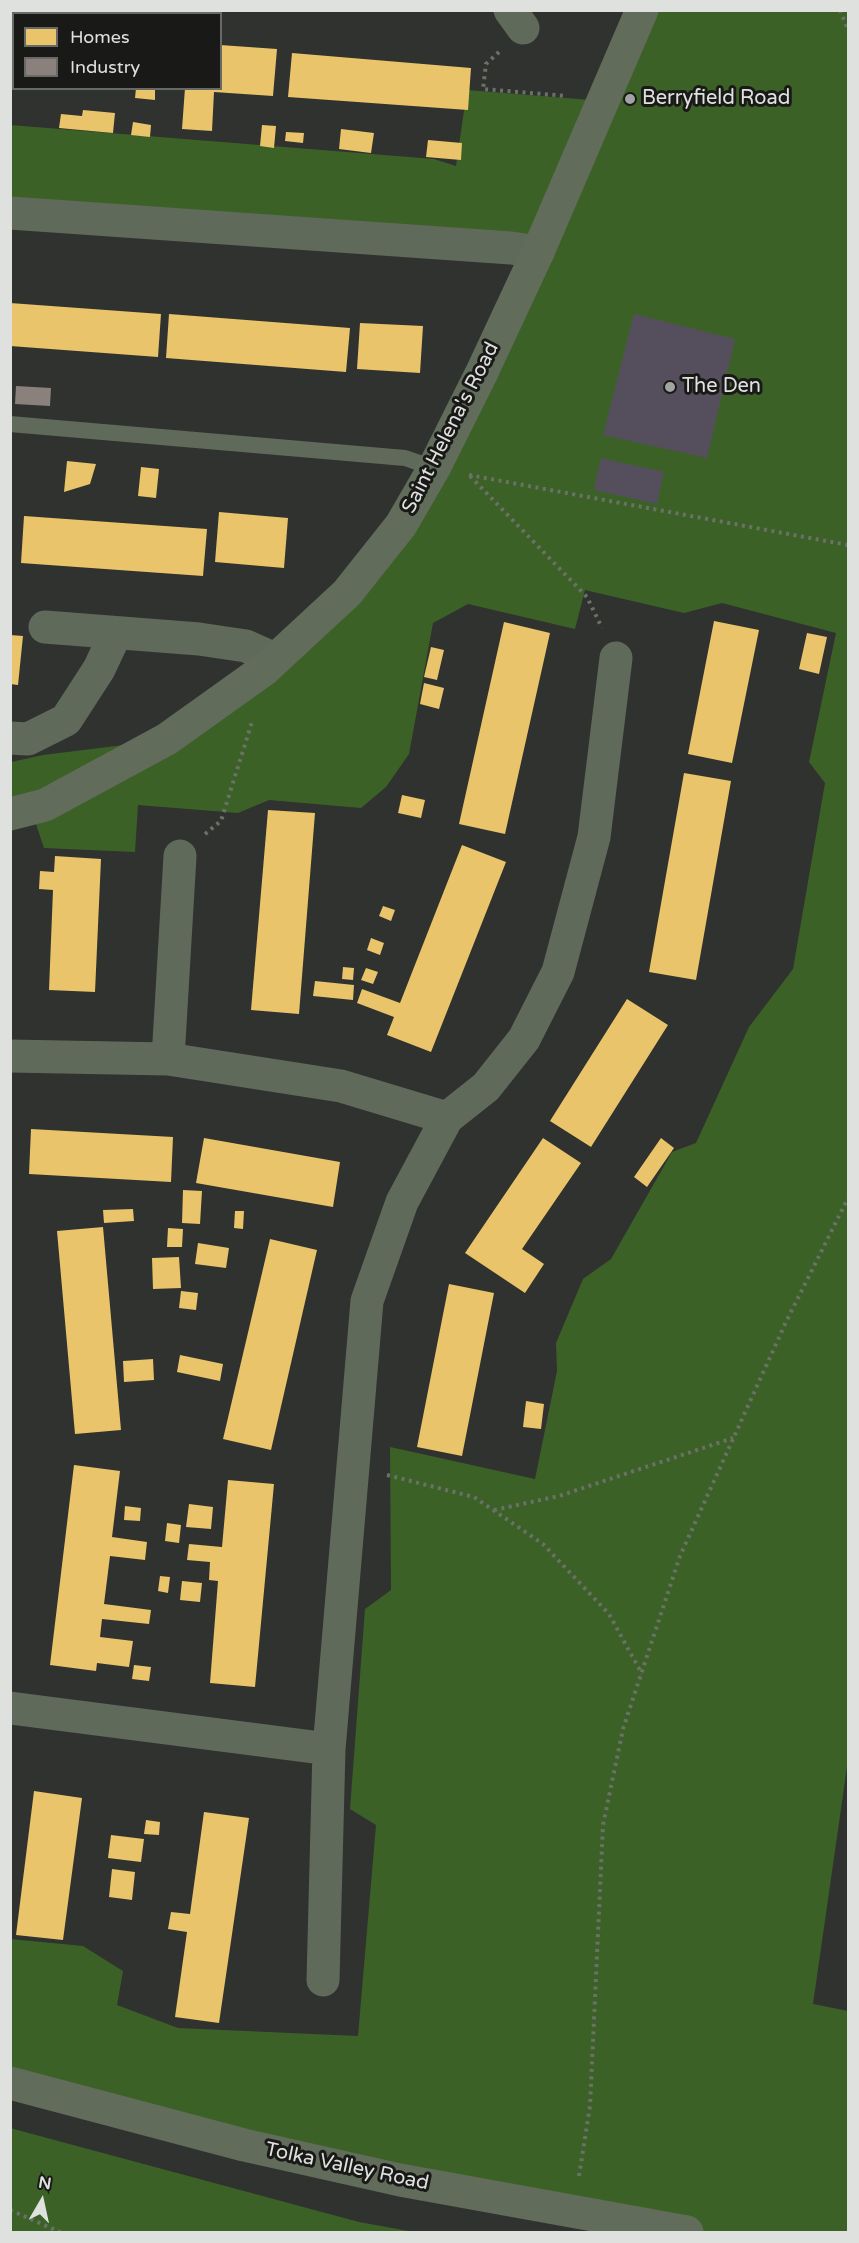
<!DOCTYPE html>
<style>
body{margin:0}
#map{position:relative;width:859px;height:2243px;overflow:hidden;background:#30322f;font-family:"Varela Round",sans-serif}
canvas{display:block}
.frame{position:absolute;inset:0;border:12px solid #dfe1de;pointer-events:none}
.legend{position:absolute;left:12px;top:12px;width:210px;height:78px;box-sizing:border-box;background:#191a18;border:2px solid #686a67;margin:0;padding:8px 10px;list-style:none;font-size:18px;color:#dfe1de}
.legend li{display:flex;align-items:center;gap:12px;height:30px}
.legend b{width:30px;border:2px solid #686a67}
.north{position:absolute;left:12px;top:2171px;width:60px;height:60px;-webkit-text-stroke:4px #191a18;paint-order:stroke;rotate:9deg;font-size:16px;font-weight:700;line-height:24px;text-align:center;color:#dfe1de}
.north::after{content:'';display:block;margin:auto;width:21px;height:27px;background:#dfe1de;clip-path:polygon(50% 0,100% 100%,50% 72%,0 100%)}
</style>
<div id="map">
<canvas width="859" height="2243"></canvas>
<div class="frame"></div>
<ul class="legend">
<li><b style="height:16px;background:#e9c46a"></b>Homes</li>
<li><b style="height:16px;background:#8a817c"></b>Industry</li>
</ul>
<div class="north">N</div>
</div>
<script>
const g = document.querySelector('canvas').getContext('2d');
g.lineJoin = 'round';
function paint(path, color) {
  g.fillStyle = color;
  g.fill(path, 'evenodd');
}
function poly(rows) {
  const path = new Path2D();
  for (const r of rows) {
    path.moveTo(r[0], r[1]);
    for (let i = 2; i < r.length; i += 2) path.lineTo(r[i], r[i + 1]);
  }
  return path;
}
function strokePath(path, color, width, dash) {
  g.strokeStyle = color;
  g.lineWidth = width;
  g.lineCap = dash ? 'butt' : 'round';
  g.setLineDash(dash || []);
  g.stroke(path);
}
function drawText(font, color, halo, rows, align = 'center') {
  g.font = font + ' "Varela Round",sans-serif';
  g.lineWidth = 6;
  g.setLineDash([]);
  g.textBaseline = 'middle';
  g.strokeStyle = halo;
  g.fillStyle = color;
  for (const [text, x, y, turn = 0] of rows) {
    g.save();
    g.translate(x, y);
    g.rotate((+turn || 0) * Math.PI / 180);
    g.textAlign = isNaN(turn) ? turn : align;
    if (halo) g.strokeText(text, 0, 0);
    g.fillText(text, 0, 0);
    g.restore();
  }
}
const green = poly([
 [643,11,848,11,848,1760,813,2004,848,2011,848,2232,691,2232,11,2082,10,1939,83,1946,123,1971,117,2005,178,2028,358,2036,376,1825,350,1809,365,1609,391,1590,390,1447,535,1479,557,1371,556,1343,583,1279,611,1259,672,1152,696,1143,749,1027,793,969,825,783,809,762,836,633,722,603,684,613,585,590,575,629,468,604,433,623,409,754,386,787,361,808,269,800,238,813,138,805,135,852,44,848,31,809,167,740,401,526],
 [467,90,590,100,525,248,11,207,10,125,434,159,456,166],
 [164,740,11,813,11,762,43,755],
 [10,2128,359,2222,414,2232,11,2232]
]);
const homes = poly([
 [10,27,14,27,14,72,10,72],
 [220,45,277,49,273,96,214,92,212,131,182,129,185,88,220,88],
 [292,53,471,68,468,110,288,97],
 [136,88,155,88,155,100,135,98],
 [83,110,115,113,113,133,59,128,61,114,82,116],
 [133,122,151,125,150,137,131,135],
 [262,125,276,126,274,148,260,146],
 [341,129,374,133,371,153,339,149],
 [286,132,304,133,303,143,285,141],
 [428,140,462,143,461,160,426,157],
 [10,303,161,314,158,357,10,346],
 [169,314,350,328,346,372,166,358],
 [360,323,423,326,420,373,357,369],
 [67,461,96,464,90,484,64,492],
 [141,467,159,469,156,498,138,496],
 [219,512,288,518,284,568,215,562],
 [24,516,207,529,203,576,21,563],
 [714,621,759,630,732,763,688,754],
 [504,622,550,633,505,834,459,824],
 [807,633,827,637,819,674,799,669],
 [10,635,23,636,18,685,10,684],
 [431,647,444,650,437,680,424,677],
 [424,683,444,688,439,709,420,704],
 [684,773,731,781,696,980,649,972],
 [402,795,425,800,421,818,398,813],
 [268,810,315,813,299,1014,251,1010],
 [462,845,506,862,431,1052,387,1035,394,1017,357,1003,362,989,400,1003],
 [55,856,101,859,95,992,49,990,53,890,39,889,40,871,54,872],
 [383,906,395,910,391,921,379,916],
 [371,938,384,943,380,955,367,950],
 [343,967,354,968,353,980,342,979],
 [366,968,378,972,373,984,361,980],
 [315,981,354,985,353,1000,313,996],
 [627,999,668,1025,591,1147,550,1121],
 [31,1129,173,1137,171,1182,29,1174],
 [204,1138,340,1162,333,1207,196,1183],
 [543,1138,581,1163,522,1249,544,1264,525,1293,465,1253],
 [661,1138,674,1148,647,1187,634,1177],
 [183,1190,202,1191,200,1224,182,1223],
 [133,1209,134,1221,104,1223,103,1210],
 [235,1211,244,1211,243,1229,234,1228],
 [103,1227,121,1430,75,1434,57,1231],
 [168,1228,183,1229,182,1247,167,1247],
 [270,1239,317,1250,271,1450,223,1439],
 [198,1243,229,1248,226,1268,195,1264],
 [179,1257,181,1288,153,1289,152,1258],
 [449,1284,494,1293,462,1456,417,1447],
 [181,1291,198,1293,196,1310,179,1308],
 [180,1355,223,1364,220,1381,177,1372],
 [153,1359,154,1380,124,1382,123,1361],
 [526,1401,544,1404,541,1429,523,1427],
 [74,1465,120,1471,112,1537,147,1542,145,1560,110,1556,104,1604,151,1610,149,1624,102,1619,100,1637,133,1641,129,1667,97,1663,96,1671,50,1665],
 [228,1480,274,1484,255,1687,210,1683,218,1581,209,1580,210,1562,187,1560,189,1544,222,1547],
 [189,1504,213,1507,211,1529,186,1527],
 [125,1506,141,1508,140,1521,124,1520],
 [167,1523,181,1525,179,1543,165,1541],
 [160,1576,170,1577,168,1593,158,1591],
 [182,1581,202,1583,200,1602,180,1600],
 [134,1665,151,1667,149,1681,132,1679],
 [34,1791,82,1798,63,1940,16,1935],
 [204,1812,249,1818,219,2023,175,2017,187,1932,168,1929,171,1912,190,1914],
 [146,1820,160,1822,159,1835,144,1834],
 [111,1835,144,1839,141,1862,108,1858],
 [112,1869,135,1872,132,1900,109,1897]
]);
const industry = poly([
 [16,386,51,388,50,406,15,404]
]);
const building = poly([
 [634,314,735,339,707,458,603,435],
 [601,458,664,472,657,504,594,490]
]);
const path = poly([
 [840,10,848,30],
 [499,52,486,64,483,89,567,96],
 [469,475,848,545],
 [470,476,587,597,602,628],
 [205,834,221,821,252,722],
 [387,1475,474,1497,543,1544,609,1614,642,1674],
 [494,1510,559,1496,733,1438],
 [579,2176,590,2106,603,1825,623,1729,680,1556,786,1322,848,1198],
 [10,2210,60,2232]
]);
const lane = poly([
 [10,424,405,458,434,468]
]);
const street = poly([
 [510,10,523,28],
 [10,213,511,248,538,252],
 [45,627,199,639,246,646,275,659],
 [10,738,28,739,66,720,99,669,116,633],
 [10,1056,168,1059,341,1086,447,1118],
 [168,1059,180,856],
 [10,1708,329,1749],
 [323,1980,329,1749,367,1301,402,1202,447,1118,486,1087,524,1039,558,972,594,837,616,658]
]);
const secondary = poly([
 [10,814,45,805,167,739,265,669,347,593,401,525,434,468,482,372,538,252,642,10],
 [10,2083,244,2145,400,2180,687,2232]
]);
const markers = [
 [630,99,6,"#a2a4a1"],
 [670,387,6,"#a2a4a1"]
];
const poiNames = [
 ["Berryfield Road",642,99],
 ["The Den",682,387]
];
const streetNames = [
 ["Saint Helena's Road",451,428,-63],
 ["Tolka Valley Road",347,2167,12]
];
paint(green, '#3c6127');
paint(homes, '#e9c46a');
paint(industry, '#8a817c');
paint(building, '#554f5d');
strokePath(path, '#6a7166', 4, [3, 4.5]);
strokePath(lane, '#606a5a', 16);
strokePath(street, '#606a5a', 33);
strokePath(secondary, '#616c5b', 33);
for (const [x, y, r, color] of markers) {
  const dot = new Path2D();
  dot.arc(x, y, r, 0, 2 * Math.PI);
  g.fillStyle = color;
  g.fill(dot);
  strokePath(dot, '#191a18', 2);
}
drawText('20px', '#dfe1de', '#191a18', poiNames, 'left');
drawText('20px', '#dfe1de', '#191a18', streetNames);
</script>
